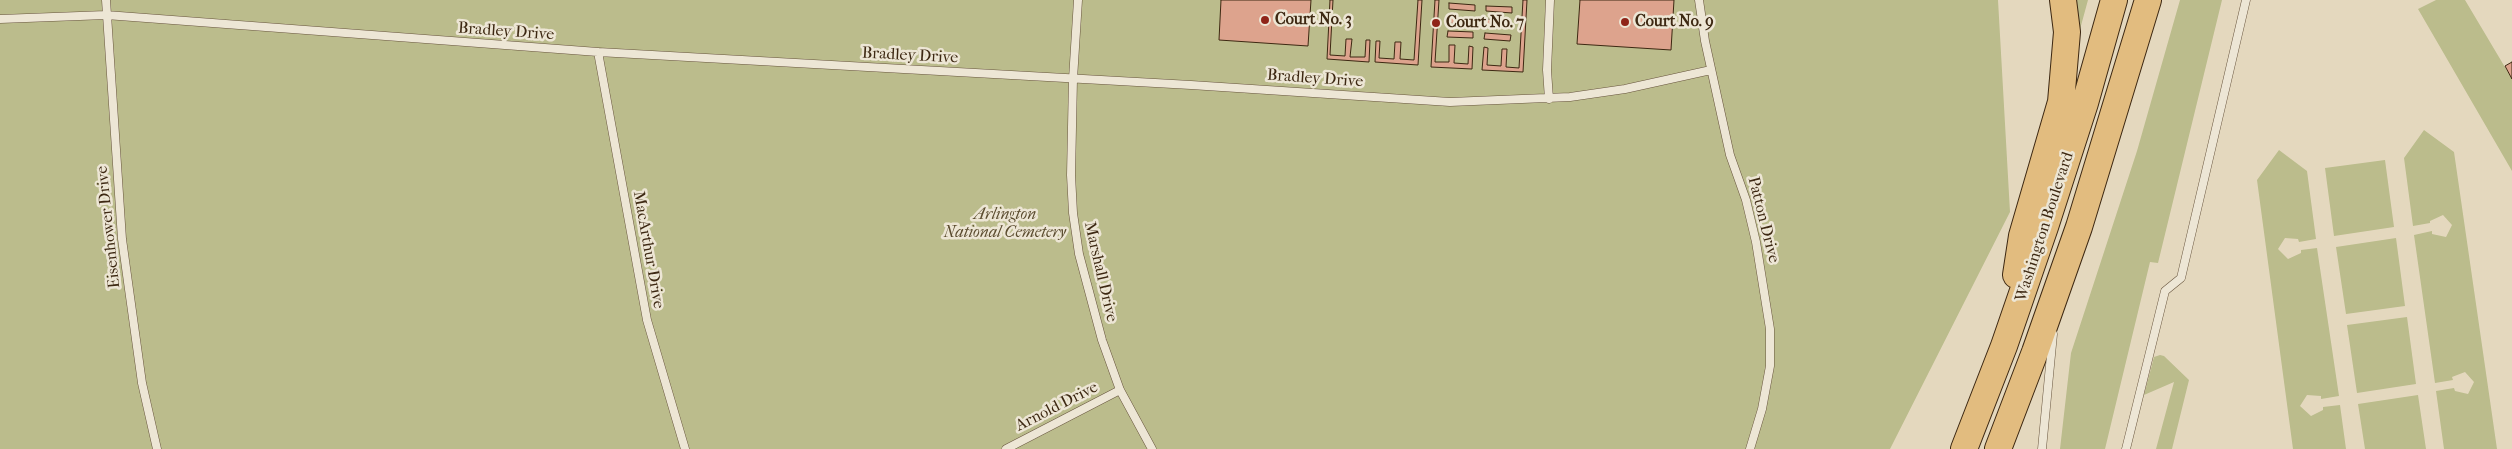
<!DOCTYPE html>
<style>
body{margin:0}
canvas{display:block;background:#e4d8be}
</style>
<canvas width="2512" height="449"></canvas>
<script>
const g = document.querySelector('canvas').getContext('2d');
g.lineJoin = 'round';
function paint(path, color) {
  g.fillStyle = color;
  g.fill(path, 'evenodd');
}
function poly(rows) {
  const path = new Path2D();
  for (const r of rows) {
    path.moveTo(r[0], r[1]);
    for (let i = 2; i < r.length; i += 2) path.lineTo(r[i], r[i + 1]);
  }
  return path;
}
function strokePath(path, color, width, dash) {
  g.strokeStyle = color;
  g.lineWidth = width;
  g.lineCap = dash ? 'butt' : 'round';
  g.setLineDash(dash || []);
  g.stroke(path);
}
function drawText(font, color, halo, rows, align = 'center') {
  g.font = font + ' "IM FELL French Canon",serif';
  g.lineWidth = 5;
  g.setLineDash([]);
  g.textBaseline = 'middle';
  g.strokeStyle = halo;
  g.fillStyle = color;
  for (const [text, x, y, turn = 0] of rows) {
    g.save();
    g.translate(x, y);
    g.rotate((+turn || 0) * Math.PI / 180);
    g.textAlign = isNaN(turn) ? turn : align;
    if (halo) g.strokeText(text, 0, 0);
    g.fillText(text, 0, 0);
    g.restore();
  }
}
const green = poly([
 [0,0,1998,0,2010,212,1890,449,0,449],
 [2072,0,2088,0,2076,44],
 [2180,0,2222,0,2158,263,2150,262,2105,449,2060,449,2071,353,2137,151],
 [2436,0,2465,0,2512,79,2512,171,2418,9],
 [2424,130,2454,152,2497,449,2444,449,2436,391,2454,388,2455,391,2468,394,2474,382,2465,372,2452,377,2453,380,2435,383,2414,235,2432,231,2432,234,2446,237,2452,225,2443,215,2430,221,2430,223,2413,226,2404,158],
 [2279,150,2307,171,2316,239,2299,242,2298,239,2285,238,2278,249,2288,259,2301,253,2301,250,2317,248,2339,396,2321,399,2321,396,2307,395,2300,406,2311,416,2323,410,2323,407,2340,405,2346,449,2293,449,2257,180],
 [2385,160,2394,227,2334,236,2325,168],
 [2396,238,2405,306,2346,314,2336,247],
 [2407,317,2416,384,2357,393,2347,325],
 [2160,355,2164,356,2189,380,2172,449,2156,449,2174,382,2144,395,2154,357],
 [2418,395,2426,449,2365,449,2358,404]
]);
const building = poly([
 [1221,0,1311,0,1308,46,1219,40,1221,0],
 [1330,0,1333,0,1330,55,1345,56,1346,39,1352,39,1350,57,1365,57,1366,40,1370,40,1369,62,1327,59,1330,0],
 [1418,0,1422,0,1418,65,1375,62,1376,41,1380,41,1379,58,1394,59,1395,42,1401,42,1400,59,1414,60,1418,0],
 [1435,0,1439,0,1435,62,1449,62,1449,45,1455,45,1454,63,1468,64,1469,46,1473,47,1472,69,1431,67,1435,0],
 [1523,0,1527,0,1523,72,1482,70,1484,47,1488,48,1487,65,1501,66,1502,49,1507,49,1506,67,1519,68,1523,0],
 [1580,0,1674,0,1671,50,1577,44,1580,0],
 [1449,3,1475,5,1475,11,1449,9,1449,3],
 [1486,6,1512,7,1512,13,1486,11,1486,6],
 [1448,17,1474,19,1474,25,1448,23,1448,17],
 [1486,19,1511,21,1511,27,1485,25,1486,19],
 [1448,31,1473,32,1473,38,1447,37,1448,31],
 [1485,33,1511,35,1510,41,1484,39,1485,33],
 [2512,62,2512,79,2505,66,2512,62]
]);
const lane = poly([
 [106,0,122,239,142,383,157,449],
 [1078,0,1073,79,1071,175,1073,213,1079,254,1102,340,1120,390,1152,449],
 [1699,0,1705,41,1730,155,1746,200,1756,242,1770,329,1770,366,1762,409,1750,449],
 [0,19,106,15,598,52,1191,85,1450,102,1570,97,1625,89,1711,70],
 [598,52,647,320,685,449],
 [1549,99,1547,70,1550,0],
 [1006,449,1120,390],
 [2042,449,2053,334],
 [2126,449,2165,291,2181,278,2246,0]
]);
const highway = poly([
 [2016,275,2022,236,2061,102,2067,32,2063,0],
 [1964,449,2004,346,2045,227,2085,103,2114,0],
 [1998,449,2035,352,2079,227,2148,0]
]);
const markers = [
 [1265,20,5,"#8f2418"],
 [1625,22,5,"#8f2418"],
 [1436,23,5,"#8f2418"]
];
const poiNames = [
 ["Court No. 3",1275,20],
 ["Court No. 9",1635,22],
 ["Court No. 7",1446,23]
];
const streetNames = [
 ["Bradley Drive",506,32,4],
 ["Bradley Drive",910,56,3],
 ["Bradley Drive",1315,79,4],
 ["Patton Drive",1763,220,76],
 ["Eisenhower Drive",109,227,-96],
 ["Washington Boulevard",2045,227,-72],
 ["MacArthur Drive",648,250,80],
 ["Marshall Drive",1100,272,77],
 ["Arnold Drive",1057,407,-27]
];
const parkNames = [
 ["Arlington",1005,215],
 ["National Cemetery",1005,233]
];
paint(green, '#bbbc8c');
paint(building, '#dda38d');
strokePath(building, '#3d2812', 1);
strokePath(lane, '#67543d', 9);
strokePath(highway, '#3d2812', 28);
strokePath(lane, '#ede6d5', 8);
strokePath(highway, '#e2bc7f', 26);
for (const [x, y, r, color] of markers) {
  const dot = new Path2D();
  dot.arc(x, y, r, 0, 2 * Math.PI);
  g.fillStyle = color;
  g.fill(dot);
  strokePath(dot, '#ede6d5', 2);
}
drawText('bold 16px', '#3d2812', '#ede6d5', poiNames, 'left');
drawText('16px', '#3d2812', '#ede6d5', streetNames);
drawText('italic 16px', '#5c4d30', '#ede6d5', parkNames);
</script>
